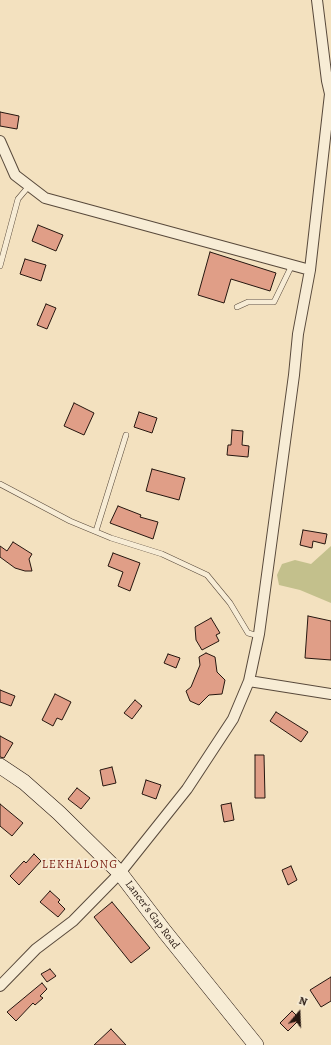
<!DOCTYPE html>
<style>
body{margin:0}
#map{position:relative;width:331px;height:1045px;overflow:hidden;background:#f3e1bf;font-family:Alegreya,serif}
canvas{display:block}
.north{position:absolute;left:279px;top:993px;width:40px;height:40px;-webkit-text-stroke:3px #f7ecd5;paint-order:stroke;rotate:19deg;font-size:11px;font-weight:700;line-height:16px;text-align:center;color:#25160f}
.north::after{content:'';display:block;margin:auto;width:14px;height:18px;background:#25160f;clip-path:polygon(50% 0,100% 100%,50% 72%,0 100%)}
</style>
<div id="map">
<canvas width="331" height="1045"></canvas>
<div class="north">N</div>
</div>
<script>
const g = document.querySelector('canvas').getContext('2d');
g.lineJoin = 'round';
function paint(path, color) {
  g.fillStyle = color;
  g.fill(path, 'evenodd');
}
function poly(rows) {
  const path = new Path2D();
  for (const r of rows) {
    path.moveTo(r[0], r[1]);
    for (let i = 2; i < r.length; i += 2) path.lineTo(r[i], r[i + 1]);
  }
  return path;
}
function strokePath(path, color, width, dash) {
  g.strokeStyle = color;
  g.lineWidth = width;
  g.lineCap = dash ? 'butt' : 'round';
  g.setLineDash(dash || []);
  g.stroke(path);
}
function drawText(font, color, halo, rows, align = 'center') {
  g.font = font + ' Alegreya,serif';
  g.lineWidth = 3.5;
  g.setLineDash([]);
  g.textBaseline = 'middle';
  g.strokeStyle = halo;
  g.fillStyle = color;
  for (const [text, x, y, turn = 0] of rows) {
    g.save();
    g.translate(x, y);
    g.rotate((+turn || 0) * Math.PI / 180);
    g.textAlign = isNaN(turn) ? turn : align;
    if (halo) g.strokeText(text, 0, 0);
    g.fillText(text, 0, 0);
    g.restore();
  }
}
const green = poly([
 [331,546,331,603,300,590,279,585,277,575,282,564,295,560,311,564]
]);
const building = poly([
 [0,112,19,116,17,129,0,126,0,112],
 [38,225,63,235,56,251,32,241,38,225],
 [210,252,276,273,270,291,231,279,224,303,198,295,210,252],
 [25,259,46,265,41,281,20,274,25,259],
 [46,304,56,308,47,329,37,325,46,304],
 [74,403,94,413,84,435,64,426,74,403],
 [139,412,157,418,152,433,134,427,139,412],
 [232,430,243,431,242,445,249,446,248,457,227,455,228,445,231,445,232,430],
 [152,469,185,478,179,500,146,491,152,469],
 [118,506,141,515,140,517,158,522,153,539,110,523,118,506],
 [303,530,327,534,325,544,313,541,312,548,300,545,303,530],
 [13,542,32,554,29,559,32,571,25,571,15,568,0,557,0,546,7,551,13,542],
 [113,553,140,563,130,591,118,586,123,572,108,566,113,553],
 [308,616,331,621,331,660,305,658,308,616],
 [211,618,220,633,216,635,219,641,202,650,196,640,195,627,211,618],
 [206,653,215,657,217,672,225,680,222,694,209,695,199,705,190,701,186,691,191,687,200,665,199,657,206,653],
 [168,654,180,658,176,668,164,663,168,654],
 [0,690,15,696,11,706,0,702,0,690],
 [55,694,71,702,62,720,57,718,53,726,42,720,55,694],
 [135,700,142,706,132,719,124,713,135,700],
 [276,712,308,732,301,742,270,721,276,712],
 [0,736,13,743,4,758,0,757,0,736],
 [255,755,264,755,265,798,255,798,255,755],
 [112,767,116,783,103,786,100,770,112,767],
 [146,780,161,785,156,799,142,794,146,780],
 [77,788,90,798,81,809,68,799,77,788],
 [231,803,234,820,224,822,221,805,231,803],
 [0,804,23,823,12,836,0,826,0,804],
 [34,854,41,861,19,885,10,876,24,861,26,863,34,854],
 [291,866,297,880,288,885,282,870,291,866],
 [50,891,60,900,58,902,65,909,58,917,40,902,50,891],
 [112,902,150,948,131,963,94,917,112,902],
 [50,969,56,976,47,982,41,974,50,969],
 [331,977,331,1001,321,1007,310,990,331,977],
 [42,983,47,989,40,996,43,998,35,1005,33,1003,16,1021,7,1012,42,983],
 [292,1011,300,1019,288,1031,280,1023,292,1011],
 [111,1029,126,1045,94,1045,111,1029]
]);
const lane = poly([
 [0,266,18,199,29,186],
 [237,307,248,302,274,302,292,265],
 [0,484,70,521,111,538,162,554,207,575,230,603,248,633,259,636],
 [96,531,126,435]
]);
const street = poly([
 [0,141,15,175,45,198,310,270],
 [249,681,331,694],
 [0,986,36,949,73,921,120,873,187,789,233,719,249,681,259,634,294,375,298,334,310,270,330,94,327,81,317,0]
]);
const secondary = poly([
 [0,766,24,782,59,813,120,873,165,932,256,1045]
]);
const streetNames = [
 ["Lancer's Gap Road",152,915,53]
];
const neighbourhoodNames = [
 ["LEKHALONG",80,865]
];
paint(green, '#c3c08c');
paint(building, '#e09e87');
strokePath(building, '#25160f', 1);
strokePath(lane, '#58493b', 6);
strokePath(street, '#58493b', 12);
strokePath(secondary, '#25160f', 16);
strokePath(lane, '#f7ecd5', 5);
strokePath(street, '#f7ecd5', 10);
strokePath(secondary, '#f7ecd5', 15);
drawText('11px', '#25160f', '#f7ecd5', streetNames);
g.letterSpacing = '1px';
drawText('12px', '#7a1f14', '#f7ecd5', neighbourhoodNames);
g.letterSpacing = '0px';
</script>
